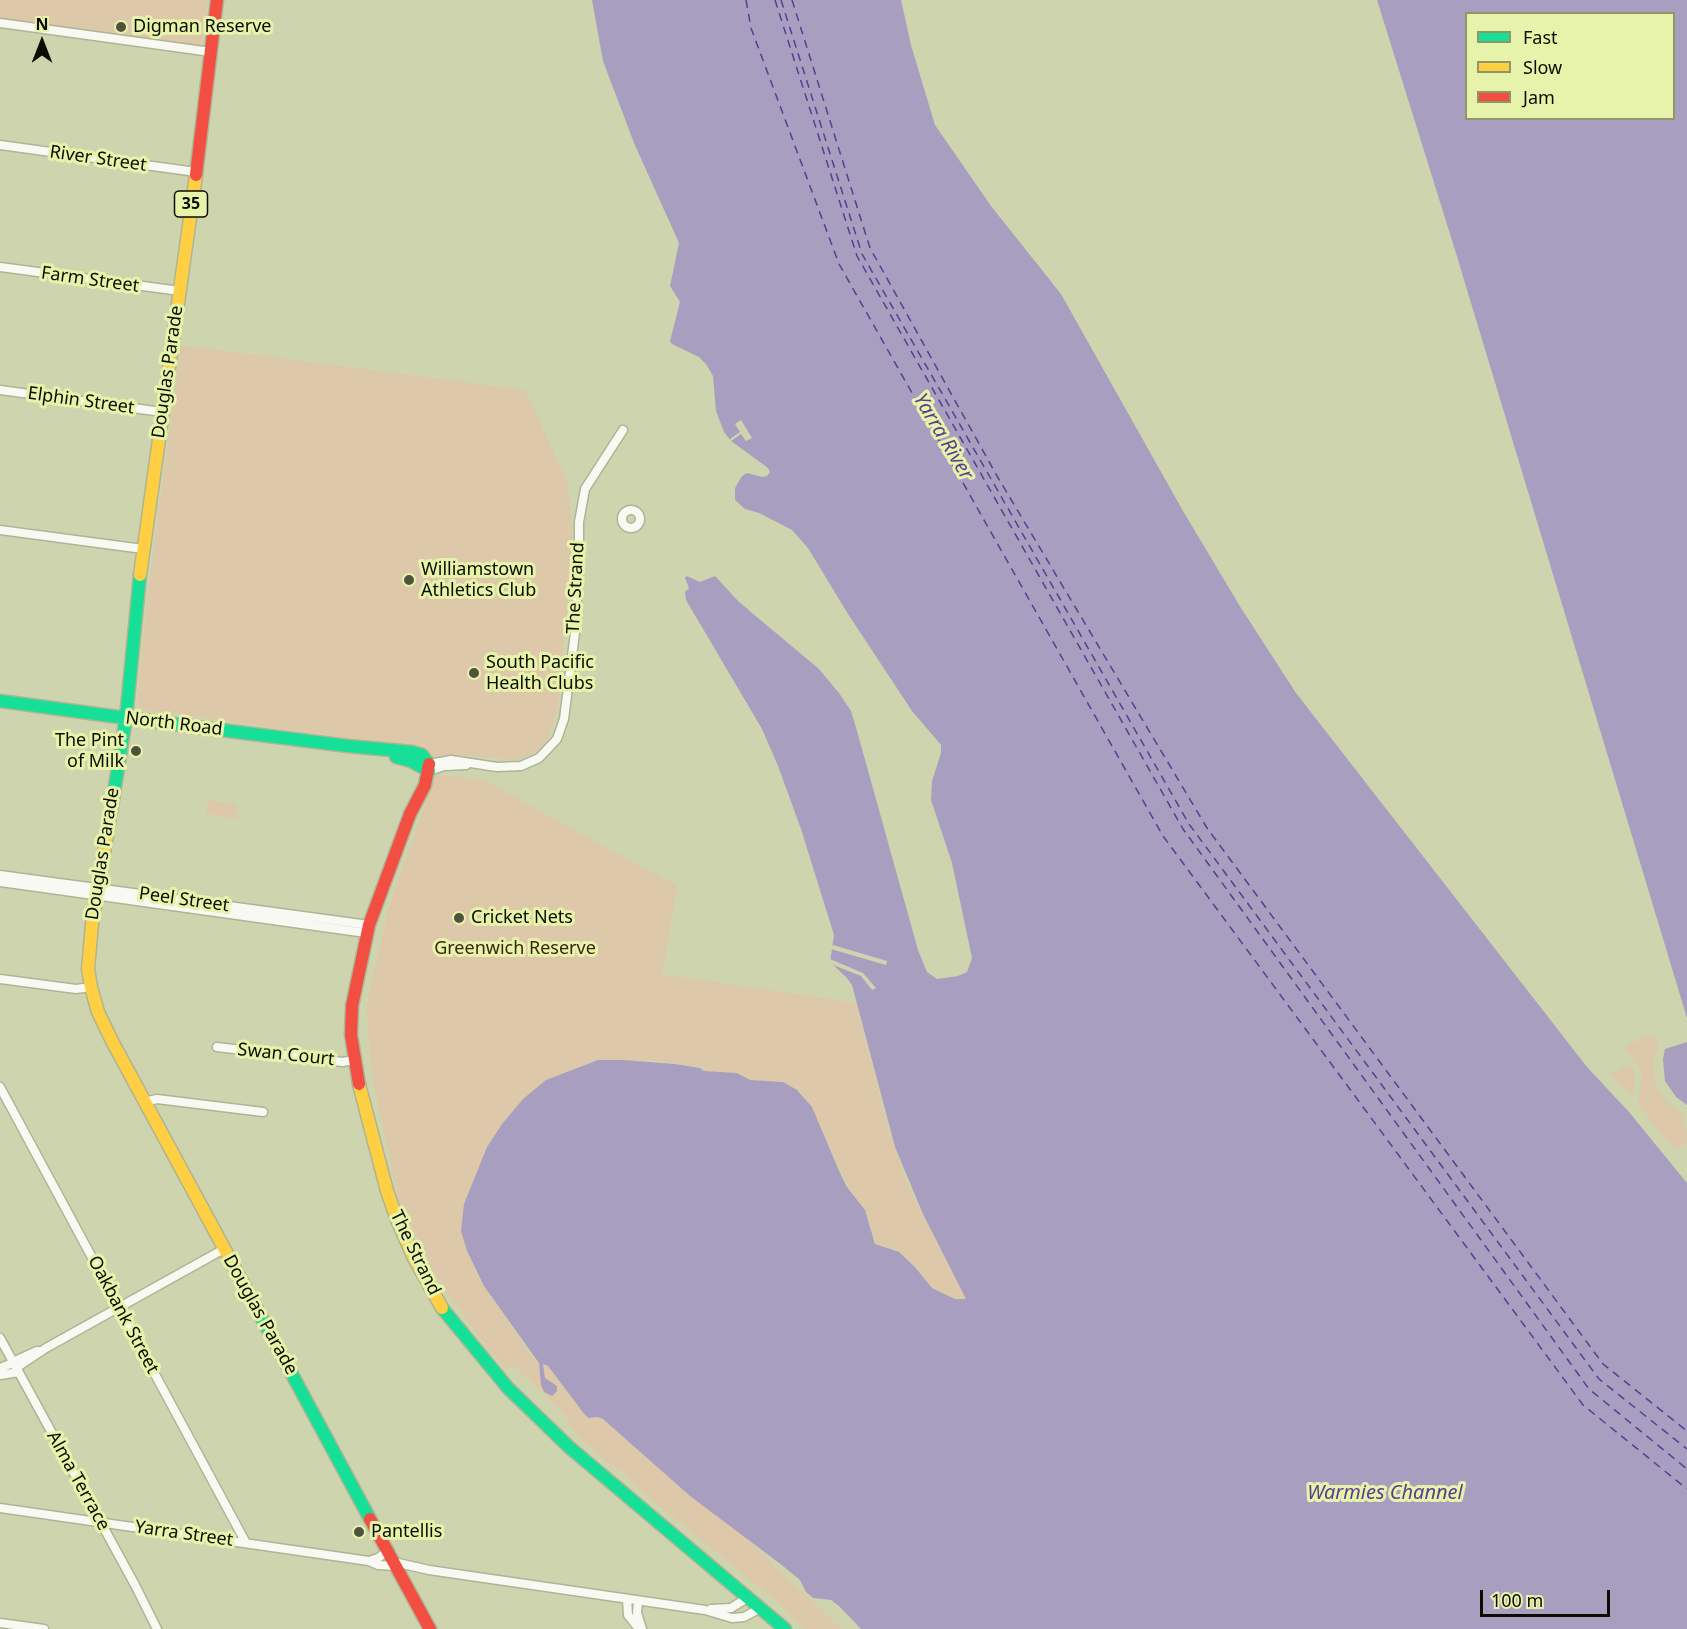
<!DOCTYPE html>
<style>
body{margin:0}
#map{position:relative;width:1687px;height:1629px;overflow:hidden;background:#ced5ae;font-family:"Noto Sans",sans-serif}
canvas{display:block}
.legend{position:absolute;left:1465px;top:12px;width:210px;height:108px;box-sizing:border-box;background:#e7f3ab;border:2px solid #8f9767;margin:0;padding:8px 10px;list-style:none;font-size:18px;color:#0b0d00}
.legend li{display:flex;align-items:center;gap:12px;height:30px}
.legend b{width:30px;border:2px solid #8f9767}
.north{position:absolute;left:12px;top:12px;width:60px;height:60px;-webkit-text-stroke:4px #e7f3ab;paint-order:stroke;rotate:0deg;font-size:16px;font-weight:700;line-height:24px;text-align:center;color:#0b0d00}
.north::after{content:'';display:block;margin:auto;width:21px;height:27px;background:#0b0d00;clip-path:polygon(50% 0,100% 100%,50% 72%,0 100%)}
.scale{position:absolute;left:1480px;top:1590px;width:130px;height:27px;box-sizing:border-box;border:3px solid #0b0d00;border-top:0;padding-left:8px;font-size:18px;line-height:21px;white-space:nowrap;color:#0b0d00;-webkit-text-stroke:4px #e7f3ab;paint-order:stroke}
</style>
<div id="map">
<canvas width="1687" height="1629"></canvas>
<ul class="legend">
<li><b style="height:8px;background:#16e098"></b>Fast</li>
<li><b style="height:8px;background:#ffcf43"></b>Slow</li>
<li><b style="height:8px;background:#f24e42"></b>Jam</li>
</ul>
<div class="north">N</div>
<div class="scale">100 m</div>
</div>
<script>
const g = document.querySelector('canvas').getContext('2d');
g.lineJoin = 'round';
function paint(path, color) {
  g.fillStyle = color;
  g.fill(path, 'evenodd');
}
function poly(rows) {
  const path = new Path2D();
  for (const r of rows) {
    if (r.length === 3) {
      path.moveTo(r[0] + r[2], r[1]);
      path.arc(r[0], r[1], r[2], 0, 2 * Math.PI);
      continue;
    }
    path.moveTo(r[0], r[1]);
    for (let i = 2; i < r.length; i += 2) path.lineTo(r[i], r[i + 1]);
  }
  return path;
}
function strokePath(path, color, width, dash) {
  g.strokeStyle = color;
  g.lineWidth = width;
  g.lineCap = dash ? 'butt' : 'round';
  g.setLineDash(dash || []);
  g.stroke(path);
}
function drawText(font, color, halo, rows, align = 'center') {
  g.font = font + ' "Noto Sans",sans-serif';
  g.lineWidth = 6;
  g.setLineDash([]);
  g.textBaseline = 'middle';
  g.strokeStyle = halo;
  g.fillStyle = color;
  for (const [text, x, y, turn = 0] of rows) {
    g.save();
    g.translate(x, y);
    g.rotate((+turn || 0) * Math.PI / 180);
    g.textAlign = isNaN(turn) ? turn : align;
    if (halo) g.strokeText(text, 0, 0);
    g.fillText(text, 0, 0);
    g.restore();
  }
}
const green = poly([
 [0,0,208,0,201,51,0,24],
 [181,345,525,390,568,483,573,549,558,705,550,735,537,751,525,757,513,760,464,755,460,757,437,757,422,748,143,710,137,704,151,566],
 [436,774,483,780,677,886,662,974,856,1003,889,1130,906,1181,966,1299,955,1298,932,1288,915,1266,899,1251,876,1244,865,1209,848,1187,812,1107,803,1094,782,1082,750,1080,730,1071,727,1073,704,1071,702,1067,648,1060,647,1062,598,1060,546,1080,523,1099,502,1124,487,1147,464,1204,467,1251,475,1270,484,1286,536,1362,548,1366,585,1415,589,1418,598,1417,603,1419,690,1496,735,1528,842,1629,803,1629,777,1602,645,1494,626,1475,607,1462,580,1439,562,1412,513,1365,507,1370,481,1340,431,1269,398,1199,372,1076,366,1008,389,906],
 [208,800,238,805,236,819,206,814],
 [1654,1033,1659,1048,1655,1053,1654,1065,1654,1077,1658,1091,1671,1106,1685,1117,1681,1123,1687,1128,1687,1142,1679,1149,1673,1147,1638,1105,1642,1071,1624,1048,1630,1044],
 [1628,1064,1634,1070,1635,1077,1633,1097,1610,1074,1610,1071,1616,1072]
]);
const water = poly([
 [592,0,901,0,911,45,935,125,991,206,1061,294,1183,511,1241,608,1296,693,1587,1067,1629,1112,1687,1183,1687,1629,861,1629,839,1606,831,1600,813,1598,806,1592,800,1580,783,1566,690,1496,603,1419,598,1417,589,1418,585,1415,548,1366,543,1364,545,1378,557,1386,557,1391,552,1396,544,1392,541,1385,539,1363,484,1286,467,1251,461,1231,464,1204,487,1147,502,1124,523,1099,546,1080,598,1060,622,1060,675,1064,700,1068,704,1071,737,1073,750,1080,783,1082,797,1090,812,1107,840,1173,847,1187,865,1210,875,1244,899,1252,915,1267,932,1288,955,1299,966,1299,923,1214,895,1147,852,985,846,977,830,962,834,935,801,829,778,766,762,729,686,600,685,592,689,588,685,578,687,576,700,582,715,576,739,602,819,669,839,693,851,711,857,731,918,950,927,972,937,979,958,976,967,972,972,958,952,863,931,800,932,781,941,753,941,745,912,711,848,614,808,548,792,530,759,513,745,509,735,500,735,488,742,476,747,473,762,477,767,476,770,472,768,468,731,441,724,432,716,411,713,376,706,364,699,357,672,344,670,341,680,302,670,286,679,243,634,143,603,61],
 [1377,0,1687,0,1687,1018,1455,250],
 [1466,14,1674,14,1674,118,1466,118],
 [1687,1042,1687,1105,1676,1097,1665,1081,1663,1059,1665,1049]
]);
const pier = poly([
 [741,420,752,438,746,441,741,434,731,441,730,439,740,432,735,424],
 [833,945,887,961,886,965,831,949],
 [830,959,863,973,876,988,872,990,861,976,833,965,830,962]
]);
const ferry = poly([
 [746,0,751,28,839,264,1163,836,1583,1405,1687,1489],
 [775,0,857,256,1183,829,1589,1389,1687,1469],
 [781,0,862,254,1189,824,1599,1379,1687,1449],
 [792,0,870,248,997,476,1207,828,1603,1364,1687,1431]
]);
const street = poly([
 [0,23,211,52],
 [0,145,196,172],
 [0,267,180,291],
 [0,390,162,412],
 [631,519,9],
 [0,530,143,549],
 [429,764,451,760,497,767,521,766,539,758,557,739,564,719,576,625,579,550,579,522,585,489,623,430],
 [429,771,444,766,466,765],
 [0,875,369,925],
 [0,882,366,933],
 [0,979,76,989,91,987],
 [217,1047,343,1062,354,1060],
 [0,1087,246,1543],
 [144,1102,157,1099,263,1112],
 [0,1338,135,1585,157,1629],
 [13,1362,37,1351],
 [0,1368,13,1363],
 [16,1368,46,1348,224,1249],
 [0,1375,19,1372],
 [0,1508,369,1561,378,1565,396,1566],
 [369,1561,378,1558,388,1551],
 [394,1562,429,1570,705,1610,732,1618,744,1617,755,1611],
 [627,1599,628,1615,639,1629],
 [638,1601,637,1613,642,1629],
 [711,1609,731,1608,744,1600],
 [0,1623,44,1629]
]);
const fast = poly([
 [0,701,126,718,140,575],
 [396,757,411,761,429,771],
 [113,799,126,718,348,746,412,752,422,755,429,764],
 [238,1274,370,1519],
 [442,1308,508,1388,569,1447,785,1629]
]);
const slow = poly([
 [140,575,196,175],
 [113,799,92,924,88,969,91,987,98,1012,112,1041,238,1274],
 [359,1084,387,1191,398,1222,413,1256,442,1308]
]);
const jam = poly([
 [196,175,217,0],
 [359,1084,351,1035,352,1006,369,925,410,814,425,785,429,764],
 [370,1519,430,1629]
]);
const markers = [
 [121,27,6,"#4f533d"],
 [409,580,6,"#4f533d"],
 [474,673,6,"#4f533d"],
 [136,751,6,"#4f533d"],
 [459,918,6,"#4f533d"],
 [359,1532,6,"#4f533d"]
];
const shields = [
 [191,204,33]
];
const shieldNames = [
 ["35",191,204]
];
const poiNames = [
 ["Digman Reserve",133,27],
 ["Williamstown",421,570],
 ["Athletics Club",421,591],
 ["South Pacific",486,663],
 ["Health Clubs",486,684],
 ["The Pint",124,741,"right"],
 ["of Milk",124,762,"right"],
 ["Cricket Nets",471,918],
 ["Pantellis",371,1532]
];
const streetNames = [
 ["River Street",98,159,8],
 ["Farm Street",90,280,8],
 ["Douglas Parade",168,372,-82],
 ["Elphin Street",81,401,8],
 ["The Strand",576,588,-87],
 ["North Road",174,724,7],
 ["Douglas Parade",103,854,-81],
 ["Peel Street",184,900,8],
 ["Swan Court",286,1055,6],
 ["The Strand",415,1253,64],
 ["Oakbank Street",123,1315,62],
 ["Douglas Parade",260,1315,61],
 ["Alma Terrace",78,1481,61],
 ["Yarra Street",184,1534,8]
];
const parkNames = [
 ["Greenwich Reserve",515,949]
];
const waterNames = [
 ["Yarra River",943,437,59],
 ["Warmies Channel",1385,1493]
];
paint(green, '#ddc9a9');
paint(water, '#a89ec0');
paint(pier, '#ced5ae');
strokePath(ferry, '#593e8e', 1.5, [8, 6]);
strokePath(street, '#aeb495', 11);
strokePath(fast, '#aeb495', 15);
strokePath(slow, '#aeb495', 15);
strokePath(jam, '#aeb495', 15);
strokePath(street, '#f8f9f3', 8);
strokePath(fast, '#16e098', 12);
strokePath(slow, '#ffcf43', 12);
strokePath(jam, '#f24e42', 12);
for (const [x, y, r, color] of markers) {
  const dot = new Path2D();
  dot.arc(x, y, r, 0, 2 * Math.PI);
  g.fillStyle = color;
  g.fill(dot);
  strokePath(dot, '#e7f3ab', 2);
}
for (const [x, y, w] of shields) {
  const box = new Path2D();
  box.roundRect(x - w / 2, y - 13, w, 26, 4.5);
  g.fillStyle = '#e7f3ab';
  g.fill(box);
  strokePath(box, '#0b0d00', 1.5);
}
drawText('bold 16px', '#0b0d00', null, shieldNames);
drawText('18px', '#0b0d00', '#e7f3ab', poiNames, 'left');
drawText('18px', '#0b0d00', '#e7f3ab', streetNames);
drawText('18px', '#3d230f', '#e7f3ab', parkNames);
drawText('italic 20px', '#593e8e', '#e7f3ab', waterNames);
</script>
